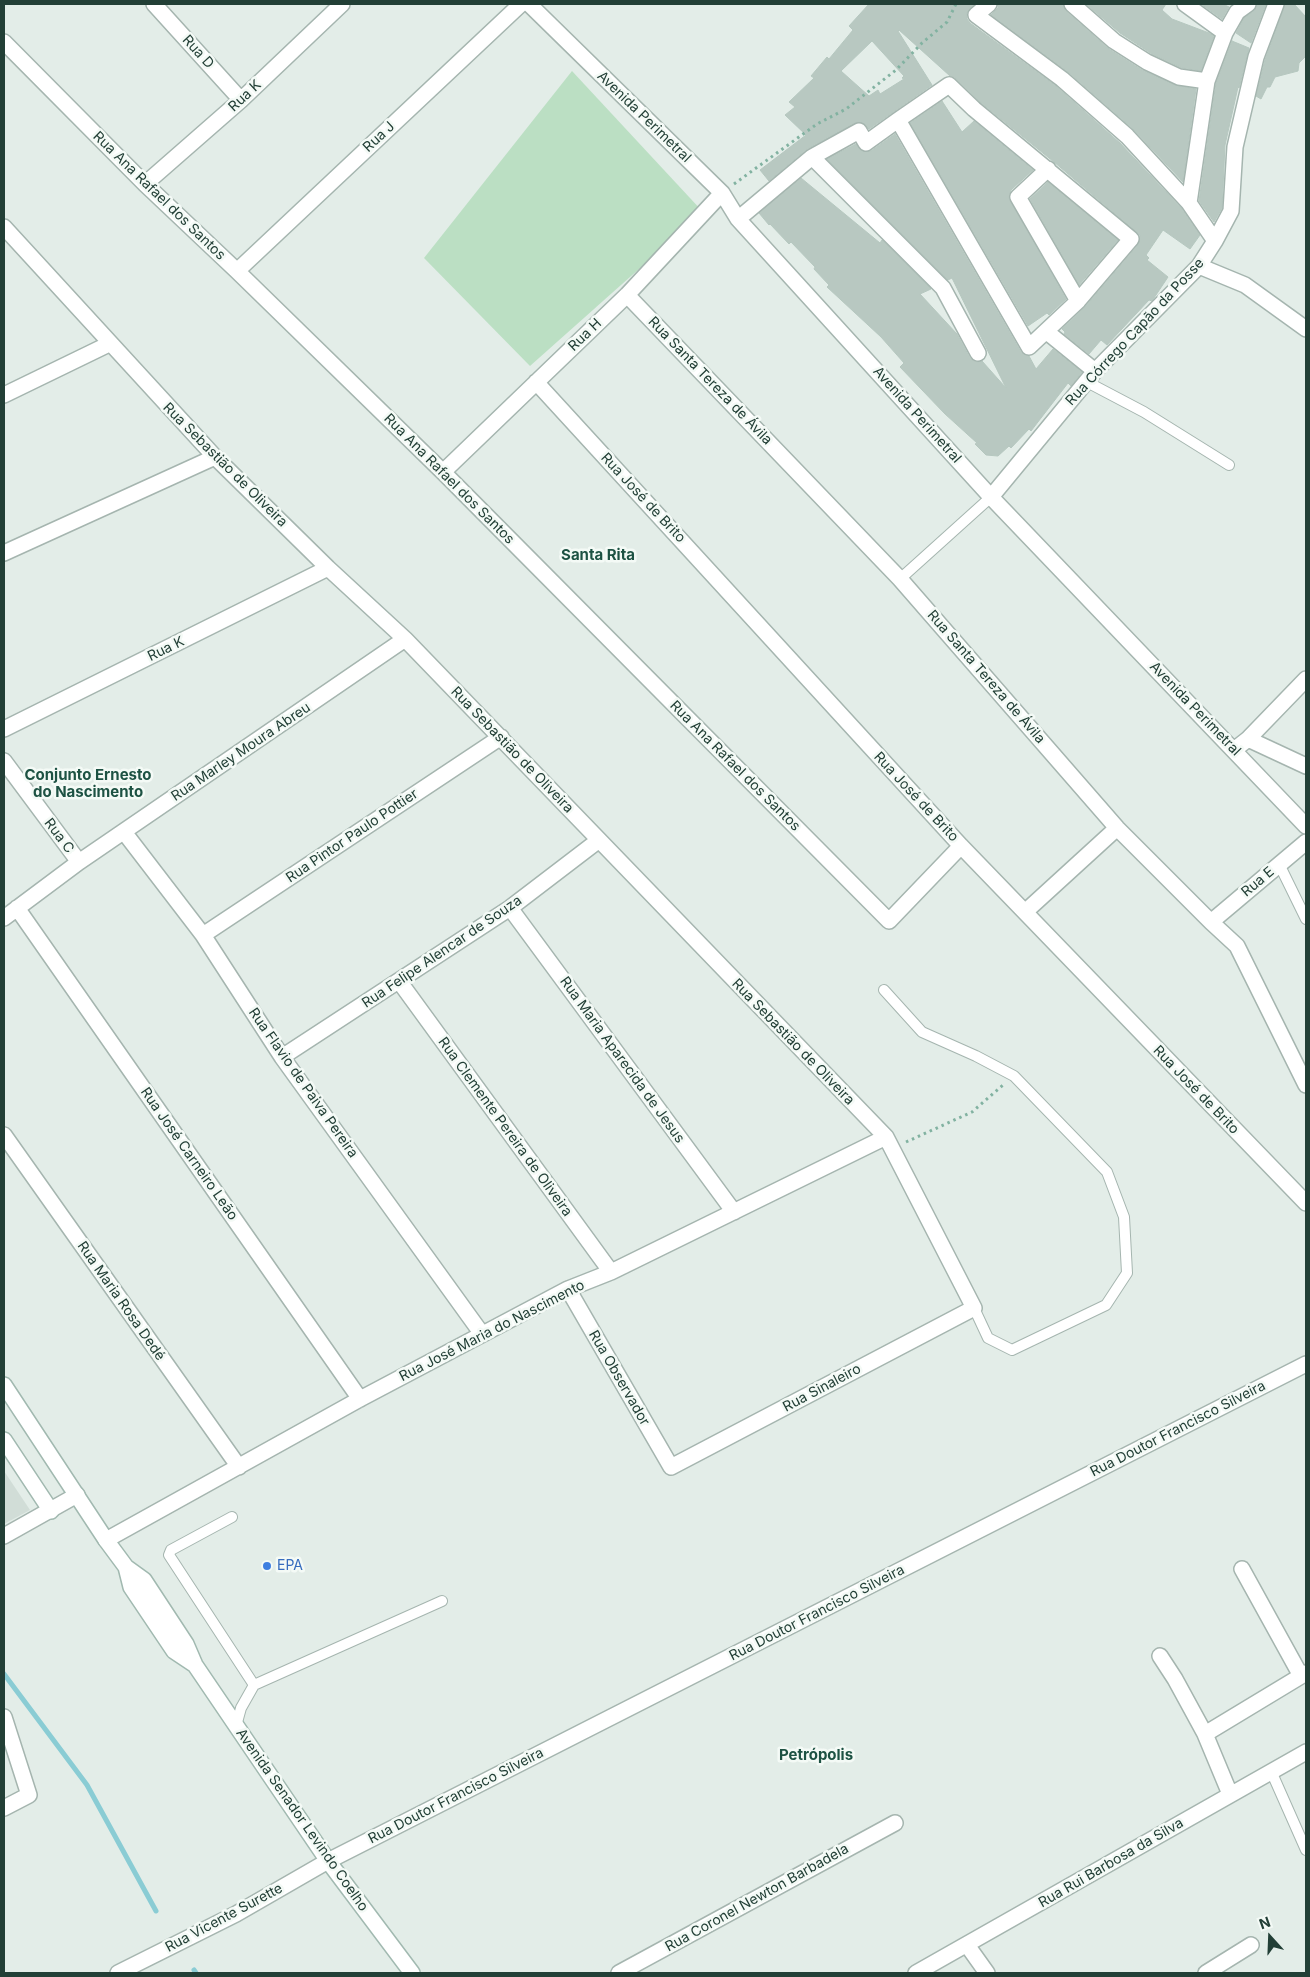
<!DOCTYPE html>
<meta charset="utf-8">
<style>
body{margin:0}
#map{position:relative;width:1310px;height:1977px;overflow:hidden;background:#e3ede8;font-family:Inter,sans-serif}
canvas{display:block}
.frame{position:absolute;inset:0;border:5px solid #223f36;pointer-events:none}
.north{position:absolute;left:1245px;top:1912px;width:50px;height:50px;-webkit-text-stroke:4px #f4faf6;paint-order:stroke;rotate:340deg;font-size:14px;font-weight:700;line-height:20px;text-align:center;color:#223f36}
.north::after{content:'';display:block;margin:auto;width:18px;height:22px;background:#223f36;clip-path:polygon(50% 0,100% 100%,50% 72%,0 100%)}
</style>
<div id="map">
<canvas width="1310" height="1977"></canvas>
<div class="frame"></div>
<div class="north">N</div>
</div>
<script>
const g = document.querySelector('canvas').getContext('2d');
g.lineJoin = 'round';
function paint(path, color) {
  g.fillStyle = color;
  g.fill(path, 'evenodd');
}
function poly(rows) {
  const path = new Path2D();
  for (const r of rows) {
    path.moveTo(r[0], r[1]);
    for (let i = 2; i < r.length; i += 2) path.lineTo(r[i], r[i + 1]);
  }
  return path;
}
function strokePath(path, color, width, dash) {
  g.strokeStyle = color;
  g.lineWidth = width;
  g.lineCap = dash ? 'butt' : 'round';
  g.setLineDash(dash || []);
  g.stroke(path);
}
function drawText(font, color, halo, rows, align = 'center') {
  g.font = font + ' Inter,sans-serif';
  g.lineWidth = 5;
  g.setLineDash([]);
  g.textBaseline = 'middle';
  g.strokeStyle = halo;
  g.fillStyle = color;
  for (const [text, x, y, turn = 0] of rows) {
    g.save();
    g.translate(x, y);
    g.rotate((+turn || 0) * Math.PI / 180);
    g.textAlign = isNaN(turn) ? turn : align;
    if (halo) g.strokeText(text, 0, 0);
    g.fillText(text, 0, 0);
    g.restore();
  }
}
const built = poly([
 [4,1471,30,1510,4,1524]
]);
const green = poly([
 [572,71,703,212,530,366,424,258]
]);
const stream = poly([
 [4,1674,87,1785,156,1911],
 [194,1970,196,1973]
]);
const building = poly([
 [869,4,975,4,967,13,967,19,970,23,1056,86,1120,143,1182,209,1200,235,1190,249,1163,230,1146,255,1149,258,1147,260,1168,277,1152,301,1149,300,1107,345,1101,340,1089,354,1064,334,1065,332,1062,329,1085,307,1138,245,1140,235,1054,162,980,102,955,78,950,76,899,30,898,31,932,85,869,129,863,123,855,123,807,149,769,181,760,170,806,135,785,115,795,107,789,102,814,78,811,76,827,57,829,59,853,30,849,26,869,4],
 [872,41,904,76,902,78,904,79,880,94,878,90,869,96,841,71,872,41],
 [998,4,1063,4,1066,11,1109,49,1142,70,1175,85,1196,89,1183,182,1133,129,1068,72,991,15,998,8,998,4],
 [1086,4,1166,4,1162,10,1172,19,1209,33,1214,36,1201,71,1182,68,1152,54,1120,33,1086,4],
 [1201,4,1223,4,1229,7,1222,19,1201,4],
 [1258,4,1266,4,1251,43,1236,33,1244,18,1254,11,1258,4],
 [1285,4,1294,4,1306,17,1306,56,1299,63,1298,71,1275,77,1270,87,1267,87,1261,99,1256,96,1265,60,1285,4],
 [1232,41,1249,48,1239,88,1238,87,1225,145,1222,208,1214,222,1199,201,1216,83,1232,41],
 [942,101,962,132,974,121,1033,170,1011,190,1009,198,1066,299,1049,315,1047,313,1028,326,910,123,942,101],
 [895,134,1021,352,1029,356,1036,369,1053,349,1082,372,1071,386,1068,383,1031,431,1029,429,1011,448,1009,446,998,456,986,455,975,444,977,443,945,414,900,367,904,363,881,337,827,287,829,285,814,269,815,267,791,242,789,244,770,224,769,225,759,213,801,178,880,243,882,240,931,289,920,294,957,334,970,358,977,362,982,361,1006,388,952,278,948,280,827,159,856,144,862,151,871,151,895,134],
 [1048,182,1118,240,1079,285,1030,199,1048,182]
]);
const path = poly([
 [734,184,817,124,846,109,896,70,922,43,947,22,956,4],
 [906,1142,972,1112,1003,1085]
]);
const lane = poly([
 [1087,382,1144,412,1229,465],
 [900,579,991,497],
 [1279,864,1306,919],
 [884,990,922,1032,976,1056,1014,1076,1107,1172,1124,1217,1127,1273,1106,1305,1012,1350,988,1338,974,1308],
 [232,1517,171,1550,169,1555,254,1685],
 [236,1726,241,1708,254,1685,442,1601],
 [1271,1771,1306,1850]
]);
const street = poly([
 [154,4,241,100],
 [529,4,722,193,738,219,991,497,1306,826],
 [989,4,976,15,1062,79,1127,136,1189,203,1215,241],
 [1072,4,1114,41,1147,62,1179,77,1207,81],
 [1185,4,1225,33],
 [4,42,145,184,237,271,443,472,889,921,961,846],
 [812,157,859,131,866,143,898,120,949,85,974,109,1131,239,1078,301,1029,347,898,120],
 [1048,169,1018,197,1078,301],
 [145,184,241,100,342,4],
 [1189,203,1207,81,1225,33,1237,12,1248,4],
 [738,219,812,157,943,288,978,353],
 [4,227,215,457,328,568,405,639,886,1137,974,1308,671,1467,568,1289],
 [1199,266,1245,285,1306,329],
 [237,271,521,4],
 [627,295,900,579,1117,828,1211,922,1237,946,1306,1085],
 [1047,332,1095,371],
 [536,382,961,846,1306,1203],
 [4,395,109,344],
 [443,472,627,295,722,193],
 [991,497,1095,371,1199,266,1215,241,1231,211,1235,147,1256,57,1276,4],
 [4,553,215,457],
 [4,729,328,568],
 [1248,739,1306,766],
 [1234,750,1248,739,1306,679],
 [4,761,79,862],
 [124,832,203,935,282,1057,482,1334],
 [17,908,360,1399],
 [510,908,734,1212],
 [1025,912,1117,828],
 [4,918,79,862,405,639],
 [1211,922,1306,842],
 [203,935,501,737],
 [399,981,611,1272],
 [282,1057,510,908,599,840],
 [4,1135,239,1467],
 [4,1536,77,1495],
 [106,1540,360,1399,568,1289,611,1272,886,1137],
 [1242,1569,1301,1676],
 [1160,1656,1175,1679,1205,1734,1230,1794],
 [4,1717,29,1795,4,1808],
 [1205,1734,1306,1673],
 [967,1945,987,1973],
 [118,1973,236,1914,328,1861,1306,1364],
 [619,1973,895,1823],
 [916,1973,1306,1752],
 [1206,1973,1251,1945]
]);
const secondary = poly([
 [4,1385,106,1540,126,1567,144,1580,186,1644,195,1665,328,1861,412,1973],
 [4,1440,51,1511],
 [126,1567,131,1587,174,1651,195,1665]
]);
const markers = [
 [267,1566,5,"#3f7fe0"]
];
const streetNames = [
 ["Rua D",198,52,48],
 ["Rua K",245,96,-43],
 ["Avenida Perimetral",644,117,44],
 ["Rua J",379,137,-43],
 ["Rua Ana Rafael dos Santos",159,196,44],
 ["Rua Córrego Capão da Posse",1135,332,-47],
 ["Rua H",585,335,-44],
 ["Rua Santa Tereza de Ávila",710,381,46],
 ["Avenida Perimetral",917,415,48],
 ["Rua Sebastião de Oliveira",225,465,45],
 ["Rua Ana Rafael dos Santos",449,479,45],
 ["Rua José de Brito",643,498,47],
 ["Rua K",166,649,-26],
 ["Rua Santa Tereza de Ávila",986,677,49],
 ["Avenida Perimetral",1195,709,46],
 ["Rua Sebastião de Oliveira",512,750,46],
 ["Rua Marley Moura Abreu",241,752,-34],
 ["Rua Ana Rafael dos Santos",735,766,45],
 ["Rua José de Brito",916,797,47],
 ["Rua C",59,836,53],
 ["Rua Pintor Paulo Pottier",352,836,-34],
 ["Rua E",1258,882,-40],
 ["Rua Felipe Alencar de Souza",442,952,-34],
 ["Rua Sebastião de Oliveira",793,1042,46],
 ["Rua Maria Aparecida de Jesus",622,1060,54],
 ["Rua Flavio de Paiva Pereira",303,1083,55],
 ["Rua José de Brito",1196,1090,46],
 ["Rua Clemente Pereira de Oliveira",505,1127,54],
 ["Rua José Carneiro Leão",189,1154,55],
 ["Rua Maria Rosa Dedé",121,1301,55],
 ["Rua José Maria do Nascimento",492,1331,-27],
 ["Rua Observador",619,1378,60],
 ["Rua Sinaleiro",822,1388,-28],
 ["Rua Doutor Francisco Silveira",1178,1429,-27],
 ["Rua Doutor Francisco Silveira",817,1613,-27],
 ["Rua Doutor Francisco Silveira",456,1796,-27],
 ["Avenida Senador Levindo Coelho",302,1820,55],
 ["Rua Rui Barbosa da Silva",1111,1863,-30],
 ["Rua Coronel Newton Barbadela",757,1898,-29],
 ["Rua Vicente Surette",224,1918,-28]
];
const shopNames = [
 ["EPA",277,1566]
];
const neighbourhoodNames = [
 ["Santa Rita",598,555],
 ["Conjunto Ernesto",88,775],
 ["do Nascimento",88,792],
 ["Petrópolis",816,1755]
];
paint(built, '#d1ddd7');
paint(green, '#bbdfc3');
strokePath(stream, '#8accd4', 5);
paint(building, '#b8c8c1');
strokePath(building, '#b5c7bf', 1);
strokePath(lane, '#a5b5af', 12);
strokePath(street, '#a5b5af', 18);
strokePath(secondary, '#a1b9b0', 18);
strokePath(path, '#82b2a1', 3, [2.5, 4]);
strokePath(lane, '#fff', 10);
strokePath(street, '#fff', 15);
strokePath(secondary, '#fff', 15);
for (const [x, y, r, color] of markers) {
  const dot = new Path2D();
  dot.arc(x, y, r, 0, 2 * Math.PI);
  g.fillStyle = color;
  g.fill(dot);
  strokePath(dot, '#f4faf6', 2);
}
drawText('14px', '#223f36', '#f4faf6', streetNames);
drawText('14px', '#366cbe', '#f4faf6', shopNames, 'left');
drawText('bold 15px', '#1d5243', '#f4faf6', neighbourhoodNames);
</script>
